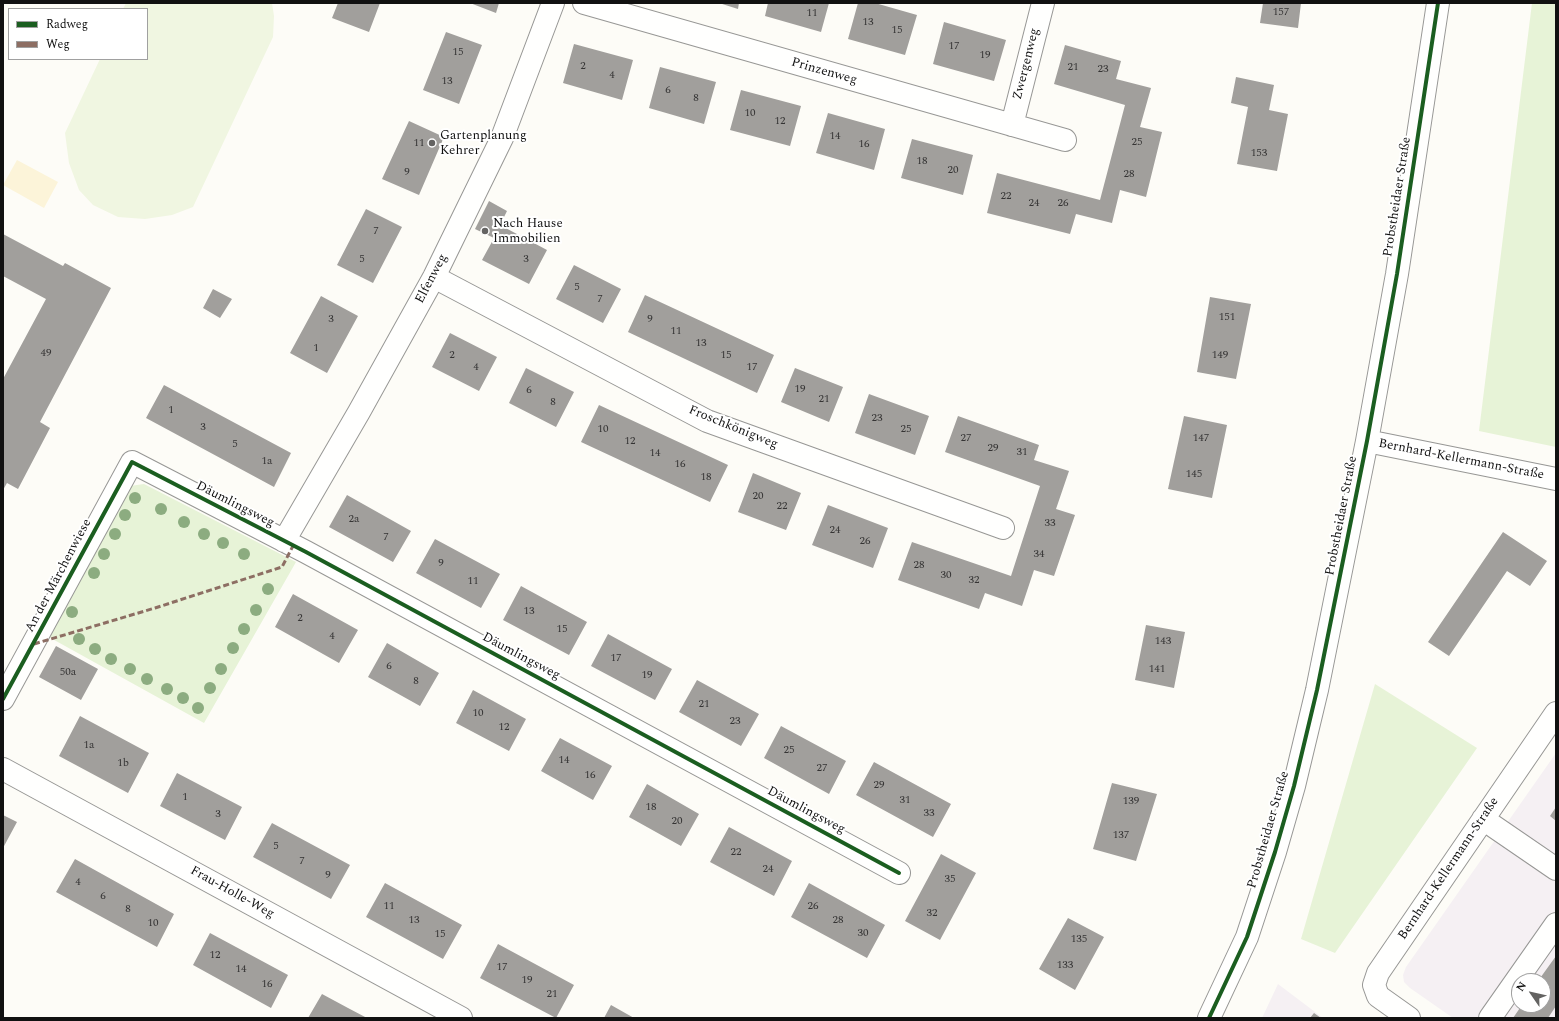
<!DOCTYPE html>
<meta charset="utf-8">
<style>
body{margin:0}
#map{position:relative;width:1559px;height:1021px;overflow:hidden;background:#fdfcf7;font-family:Spectral,serif}
canvas{display:block}
.frame{position:absolute;inset:0;border:4px solid #111;pointer-events:none}
.legend{position:absolute;left:8px;top:8px;width:140px;height:52px;box-sizing:border-box;background:#fff;border:1px solid #a0a0a0;margin:0;padding:5px 7px;list-style:none;font-size:12px;color:#111}
.legend li{display:flex;align-items:center;gap:8px;height:20px}
.legend b{width:20px;border:1px solid #a0a0a0}
.north{position:absolute;left:1511px;top:973px;width:40px;height:40px;box-sizing:border-box;background:#fff;border:1px solid #a0a0a0;border-radius:50%;rotate:304deg;font-size:11px;font-weight:700;line-height:16px;text-align:center;color:#111}
.north::after{content:'';display:block;margin:auto;width:14px;height:18px;background:#646362;clip-path:polygon(50% 0,100% 100%,50% 72%,0 100%)}
</style>
<div id="map">
<canvas width="1559" height="1021"></canvas>
<div class="frame"></div>
<ul class="legend">
<li><b style="height:5px;background:#1b5e20"></b>Radweg</li>
<li><b style="height:5px;background:#8d6e63"></b>Weg</li>
</ul>
<div class="north">N</div>
</div>
<script>
const g = document.querySelector('canvas').getContext('2d');
g.lineJoin = 'round';
function paint(path, color) {
  g.fillStyle = color;
  g.fill(path, 'evenodd');
}
function poly(rows) {
  const path = new Path2D();
  for (const r of rows) {
    path.moveTo(r[0], r[1]);
    for (let i = 2; i < r.length; i += 2) path.lineTo(r[i], r[i + 1]);
  }
  return path;
}
function strokePath(path, color, width, dash) {
  g.strokeStyle = color;
  g.lineWidth = width;
  g.lineCap = dash ? 'butt' : 'round';
  g.setLineDash(dash || []);
  g.stroke(path);
}
function drawText(font, color, halo, rows, align = 'center') {
  g.font = font + ' Spectral,serif';
  g.lineWidth = 4;
  g.setLineDash([]);
  g.textBaseline = 'middle';
  g.strokeStyle = halo;
  g.fillStyle = color;
  for (const [text, x, y, turn = 0] of rows) {
    g.save();
    g.translate(x, y);
    g.rotate((+turn || 0) * Math.PI / 180);
    g.textAlign = isNaN(turn) ? turn : align;
    if (halo) g.strokeText(text, 0, 0);
    g.fillText(text, 0, 0);
    g.restore();
  }
}
const industrial = poly([
 [1556,753,1556,1018,1453,1018,1410,988,1404,982,1403,975,1406,967],
 [1519,981,1543,981,1543,1005,1519,1005],
 [1278,984,1323,1018,1262,1018]
]);
const green = poly([
 [1532,3,1556,3,1556,447,1479,431],
 [144,484,296,562,204,723,47,636,130,486],
 [1375,684,1477,748,1335,953,1301,939]
]);
const sand = poly([
 [17,160,58,182,44,208,3,185]
]);
const pitch = poly([
 [126,3,272,3,274,16,273,37,193,207,172,215,145,219,118,217,93,205,79,190,69,163,65,133,100,59,147,59,147,9,123,9]
]);
const building = poly([
 [338,3,380,3,369,32,332,18],
 [470,3,499,3,496,13],
 [719,3,739,3,738,9],
 [768,3,829,3,821,32,765,16],
 [858,3,875,3,917,15,905,55,848,39],
 [1263,3,1301,3,1298,28,1260,23],
 [944,22,1006,40,994,81,933,64],
 [446,32,482,45,459,104,423,90],
 [574,44,633,60,622,100,563,83],
 [1065,45,1121,61,1116,79,1151,88,1140,127,1162,132,1146,197,1120,190,1112,223,1076,214,1070,234,987,213,997,173,1100,200,1125,105,1054,84],
 [660,67,716,82,704,124,649,108],
 [1236,77,1274,85,1269,110,1288,114,1277,171,1237,164,1248,107,1231,103],
 [741,90,801,106,790,146,730,130],
 [828,113,885,129,874,170,816,153],
 [409,121,444,137,419,195,382,179],
 [912,139,973,155,963,195,901,178],
 [489,201,507,211,500,225,547,250,529,284,482,260,494,238,475,229],
 [366,209,402,227,373,283,337,265],
 [3,234,63,266,65,263,111,288,40,422,50,428,18,489,7,483,3,490,3,379,46,299,3,276],
 [574,265,621,289,603,323,556,299],
 [213,289,232,299,220,318,203,308],
 [645,295,774,355,757,393,628,332],
 [321,296,358,316,327,373,290,353],
 [1210,297,1251,304,1236,379,1197,372],
 [450,333,497,357,479,391,432,367],
 [526,368,574,392,556,427,509,403],
 [795,368,843,387,829,422,781,402],
 [164,385,291,453,274,487,146,418],
 [869,394,929,416,915,455,855,433],
 [599,405,728,465,710,502,581,442],
 [958,416,1039,445,1034,460,1069,471,1056,509,1075,515,1054,576,1034,570,1022,606,985,593,979,609,898,580,912,542,1011,576,1040,486,945,452],
 [1184,416,1227,425,1212,498,1168,489],
 [753,473,801,493,786,530,738,512],
 [347,495,411,531,393,562,329,527],
 [828,505,888,528,873,568,812,545],
 [1503,532,1547,561,1530,586,1507,571,1449,656,1428,642],
 [435,539,500,574,481,608,416,573],
 [521,586,587,622,569,655,503,620],
 [293,594,358,630,339,663,275,627],
 [1146,625,1185,632,1174,688,1135,680],
 [608,634,672,669,655,700,591,666],
 [387,643,439,673,420,706,368,677],
 [56,646,98,669,81,700,39,677],
 [697,680,759,714,741,746,679,712],
 [473,690,526,719,509,751,456,723],
 [80,716,149,753,128,793,59,756],
 [781,726,846,761,829,794,764,758],
 [560,738,612,766,593,800,541,771],
 [874,762,951,804,933,837,856,795],
 [177,773,242,807,225,840,160,806],
 [1112,783,1157,794,1136,861,1093,849],
 [647,784,699,814,681,846,629,817],
 [1556,807,1556,821,1550,816],
 [3,815,17,822,3,848],
 [272,823,350,865,331,899,253,857],
 [729,827,792,861,774,896,710,862],
 [941,854,976,873,940,940,905,921],
 [75,859,174,914,157,947,56,892],
 [385,883,462,925,443,959,366,917],
 [809,883,885,925,867,958,791,917],
 [1068,918,1104,937,1075,990,1039,969],
 [210,933,288,975,271,1008,193,965],
 [498,944,574,985,556,1018,480,978],
 [1556,956,1556,1006,1548,1018,1513,1018,1522,1005,1543,1005,1543,981,1538,981],
 [322,994,348,1008,367,1018,308,1018],
 [611,1005,634,1018,604,1018],
 [1314,1013,1321,1018,1310,1018]
]);
const minor = poly([
 [584,3,1065,140],
 [1012,125,1043,3],
 [434,277,707,421,1003,528],
 [1367,441,1556,479],
 [284,541,359,412,434,277,502,138,553,3],
 [3,699,132,462,306,552,899,873],
 [3,769,461,1018],
 [1483,819,1556,869],
 [1209,1018,1247,937,1275,852,1294,786,1317,690,1367,441,1397,274,1438,3],
 [1409,1018,1378,996,1374,985,1378,973,1556,713],
 [1490,1018,1556,924]
]);
const quiet = poly([
 [34,644,155,608,282,567,293,546]
]);
const cycleway = poly([
 [3,699,132,462,306,552,899,873],
 [1209,1018,1247,937,1275,852,1294,786,1317,690,1367,441,1397,274,1438,3]
]);
const trees = [
 [135,498],
 [161,509],
 [125,515],
 [184,522],
 [115,534],
 [204,534],
 [223,543],
 [104,554],
 [244,554],
 [94,573],
 [268,589],
 [256,610],
 [72,612],
 [244,629],
 [79,639],
 [233,648],
 [95,649],
 [111,659],
 [130,669],
 [221,669],
 [147,679],
 [210,688],
 [167,689],
 [183,698],
 [198,708]
];
const markers = [
 [432,143,4,"#646362"],
 [485,231,4,"#646362"]
];
const numberNames = [
 ["157",1281,13],
 ["11",812,14],
 ["13",868,23],
 ["15",897,31],
 ["17",954,47],
 ["15",458,53],
 ["19",985,56],
 ["2",583,67],
 ["21",1073,68],
 ["23",1103,70],
 ["4",612,76],
 ["13",447,82],
 ["6",668,91],
 ["8",696,99],
 ["10",750,114],
 ["12",780,122],
 ["14",835,137],
 ["25",1137,143],
 ["11",419,144],
 ["16",864,145],
 ["153",1259,154],
 ["18",922,162],
 ["20",953,171],
 ["9",407,173],
 ["28",1129,175],
 ["22",1006,197],
 ["24",1034,204],
 ["26",1063,204],
 ["7",376,232],
 ["5",362,260],
 ["3",526,260],
 ["5",577,288],
 ["7",600,300],
 ["151",1227,318],
 ["3",331,320],
 ["9",650,320],
 ["11",676,332],
 ["13",701,344],
 ["1",316,349],
 ["49",46,354],
 ["2",452,356],
 ["15",726,356],
 ["149",1220,356],
 ["4",476,368],
 ["17",752,368],
 ["19",800,390],
 ["6",529,391],
 ["21",824,400],
 ["8",553,403],
 ["1",171,411],
 ["23",877,419],
 ["3",203,428],
 ["10",603,430],
 ["25",906,430],
 ["27",966,439],
 ["147",1201,439],
 ["12",630,442],
 ["5",235,445],
 ["29",993,449],
 ["31",1022,453],
 ["14",655,454],
 ["1a",267,462],
 ["16",680,465],
 ["145",1194,475],
 ["18",706,478],
 ["20",758,497],
 ["22",782,507],
 ["2a",354,520],
 ["33",1050,524],
 ["24",835,531],
 ["7",386,538],
 ["26",865,542],
 ["34",1039,555],
 ["9",441,564],
 ["28",919,566],
 ["30",946,576],
 ["32",974,581],
 ["11",473,582],
 ["13",529,612],
 ["2",300,619],
 ["15",562,630],
 ["4",332,637],
 ["143",1163,642],
 ["17",616,659],
 ["6",389,667],
 ["141",1157,670],
 ["50a",68,673],
 ["19",647,676],
 ["8",416,682],
 ["21",704,705],
 ["10",478,714],
 ["23",735,722],
 ["12",504,728],
 ["1a",89,746],
 ["25",789,751],
 ["14",564,761],
 ["1b",123,764],
 ["27",822,769],
 ["16",590,776],
 ["29",879,786],
 ["1",185,798],
 ["31",905,801],
 ["139",1131,802],
 ["18",651,808],
 ["33",929,814],
 ["3",218,815],
 ["20",677,822],
 ["137",1121,836],
 ["5",276,847],
 ["22",736,853],
 ["7",302,862],
 ["24",768,870],
 ["9",328,876],
 ["35",950,880],
 ["4",78,883],
 ["6",103,897],
 ["11",389,907],
 ["26",813,907],
 ["8",128,910],
 ["32",932,914],
 ["13",414,921],
 ["28",838,921],
 ["10",153,924],
 ["30",863,934],
 ["15",440,935],
 ["135",1079,940],
 ["12",215,956],
 ["133",1065,966],
 ["17",502,968],
 ["14",241,970],
 ["19",527,981],
 ["16",267,985],
 ["21",552,995]
];
const streetNames = [
 ["Zwergenweg",1027,64,-76],
 ["Prinzenweg",824,72,16],
 ["Probstheidaer Straße",1398,197,-81],
 ["Elfenweg",432,279,-62],
 ["Froschkönigweg",733,428,22],
 ["Bernhard-Kellermann-Straße",1461,460,11],
 ["Däumlingsweg",235,505,27],
 ["Probstheidaer Straße",1342,516,-79],
 ["An der Märchenwiese",59,576,-62],
 ["Däumlingsweg",521,657,28],
 ["Däumlingsweg",806,811,28],
 ["Probstheidaer Straße",1269,830,-74],
 ["Bernhard-Kellermann-Straße",1449,869,-56],
 ["Frau-Holle-Weg",232,893,29]
];
const poiNames = [
 ["Gartenplanung",440,136],
 ["Kehrer",440,151],
 ["Nach Hause",493,224],
 ["Immobilien",493,239]
];
paint(industrial, '#f5f0f3');
paint(green, '#e7f3d7');
paint(sand, '#fcf4d9');
paint(pitch, '#f0f6e1');
paint(building, '#a19f9c');
strokePath(minor, '#979795', 24);
strokePath(minor, '#fffffe', 22);
strokePath(quiet, '#8d6e63', 3, [6, 3]);
strokePath(cycleway, '#1b5e20', 4);
g.fillStyle = '#8cac80';
for (const [x, y] of trees) {
  g.beginPath();
  g.arc(x, y, 6, 0, 2 * Math.PI);
  g.fill();
}
for (const [x, y, r, color] of markers) {
  const dot = new Path2D();
  dot.arc(x, y, r, 0, 2 * Math.PI);
  g.fillStyle = color;
  g.fill(dot);
  strokePath(dot, '#fff', 1.5);
}
drawText('11px', '#353434', null, numberNames);
drawText('13px', '#111', '#fff', streetNames);
drawText('13px', '#111', '#fff', poiNames, 'left');
</script>
